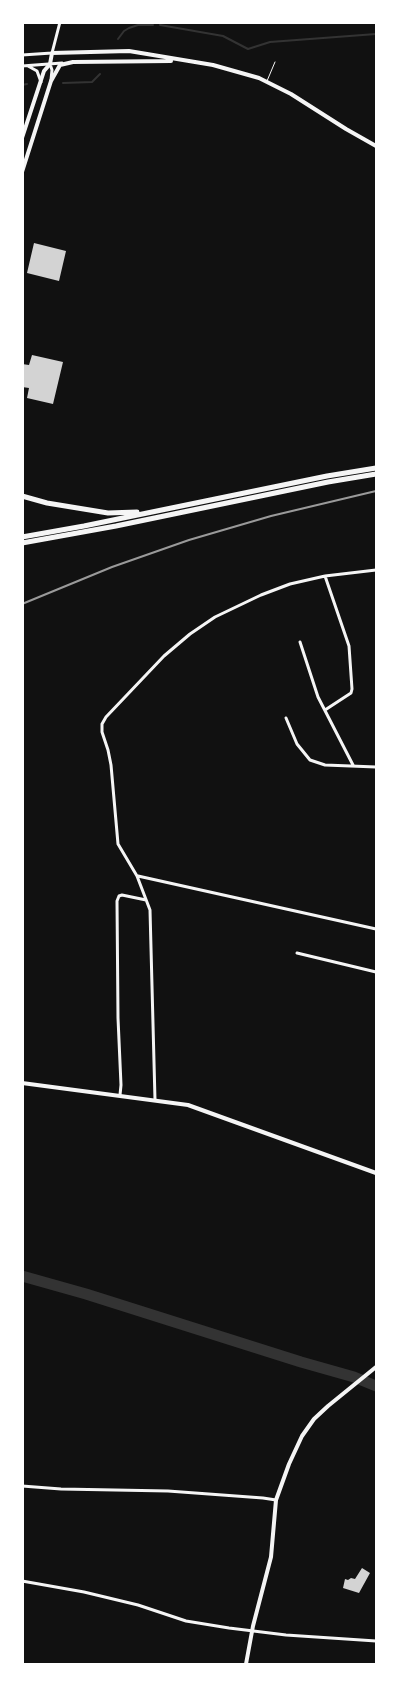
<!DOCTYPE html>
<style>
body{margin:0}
#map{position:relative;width:399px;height:1687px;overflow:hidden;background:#111;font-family:"Nunito Sans",sans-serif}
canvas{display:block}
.frame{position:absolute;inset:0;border:24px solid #fff;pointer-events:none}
</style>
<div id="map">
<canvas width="399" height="1687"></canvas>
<div class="frame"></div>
</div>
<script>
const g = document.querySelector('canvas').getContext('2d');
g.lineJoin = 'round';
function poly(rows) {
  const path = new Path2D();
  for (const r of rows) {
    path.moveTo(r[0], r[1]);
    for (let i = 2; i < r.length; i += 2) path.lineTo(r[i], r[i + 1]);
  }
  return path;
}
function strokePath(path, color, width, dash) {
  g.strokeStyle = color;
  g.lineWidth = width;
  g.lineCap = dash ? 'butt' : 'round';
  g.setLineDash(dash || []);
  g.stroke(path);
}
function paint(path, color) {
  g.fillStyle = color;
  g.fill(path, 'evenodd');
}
const stream = poly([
 [160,25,223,36,248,49,270,42,376,34],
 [118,39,124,31,129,28,138,25,153,25],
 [63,83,92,82,100,74],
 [22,85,27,84]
]);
const river = poly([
 [22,1276,86,1294,301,1362,354,1377,376,1386]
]);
const building = poly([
 [34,243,66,251,59,281,27,273],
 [32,355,63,362,53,404,27,398,29,388,22,387,22,364,29,365],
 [362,1568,370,1573,359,1593,343,1588,345,1579,348,1580,351,1578,355,1579]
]);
const service = poly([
 [267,81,275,62]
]);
const minor = poly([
 [22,55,52,53,60,22],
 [50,64,52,70,51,80],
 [22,66,62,63],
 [28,66,37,71,41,82],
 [300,642,318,697,353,765],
 [325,710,351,693,352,689,349,646,325,576],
 [286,718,297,744,310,760,325,765,376,767],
 [138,876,376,929],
 [297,953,376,972],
 [120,1095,121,1085,118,1018,117,901,119,896,122,895,146,900],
 [155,1100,150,910,137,876,118,844,111,765,108,750,102,732,102,724,106,717,164,656,190,634,215,617,261,595,290,584,325,576,376,570],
 [22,1486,61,1489,168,1491,263,1498,276,1500],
 [22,1581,84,1592,138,1605,186,1621,229,1628,286,1635,376,1641]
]);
const tertiary = poly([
 [22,138,44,71,50,64,52,53,129,51,213,65,259,78,291,94,346,129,376,146],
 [22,172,51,81,60,65,73,62,171,61],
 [22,1083,188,1105,376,1173],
 [246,1664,253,1626,271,1557,276,1500,289,1464,302,1436,314,1419,328,1406,376,1367]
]);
const primary = poly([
 [22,496,47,503,108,513,137,512],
 [22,537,84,526,327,476,376,468],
 [22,543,116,526,328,482,376,474]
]);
const rail = poly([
 [22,604,112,567,189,540,271,516,376,491]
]);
strokePath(stream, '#333', 2);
strokePath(river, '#333', 11);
paint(building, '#d3d3d3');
strokePath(service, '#f5f5f5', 1);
strokePath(minor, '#f5f5f5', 3);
strokePath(tertiary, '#f5f5f5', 4);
strokePath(primary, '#f5f5f5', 5);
strokePath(rail, '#9a9a9a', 2);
</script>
